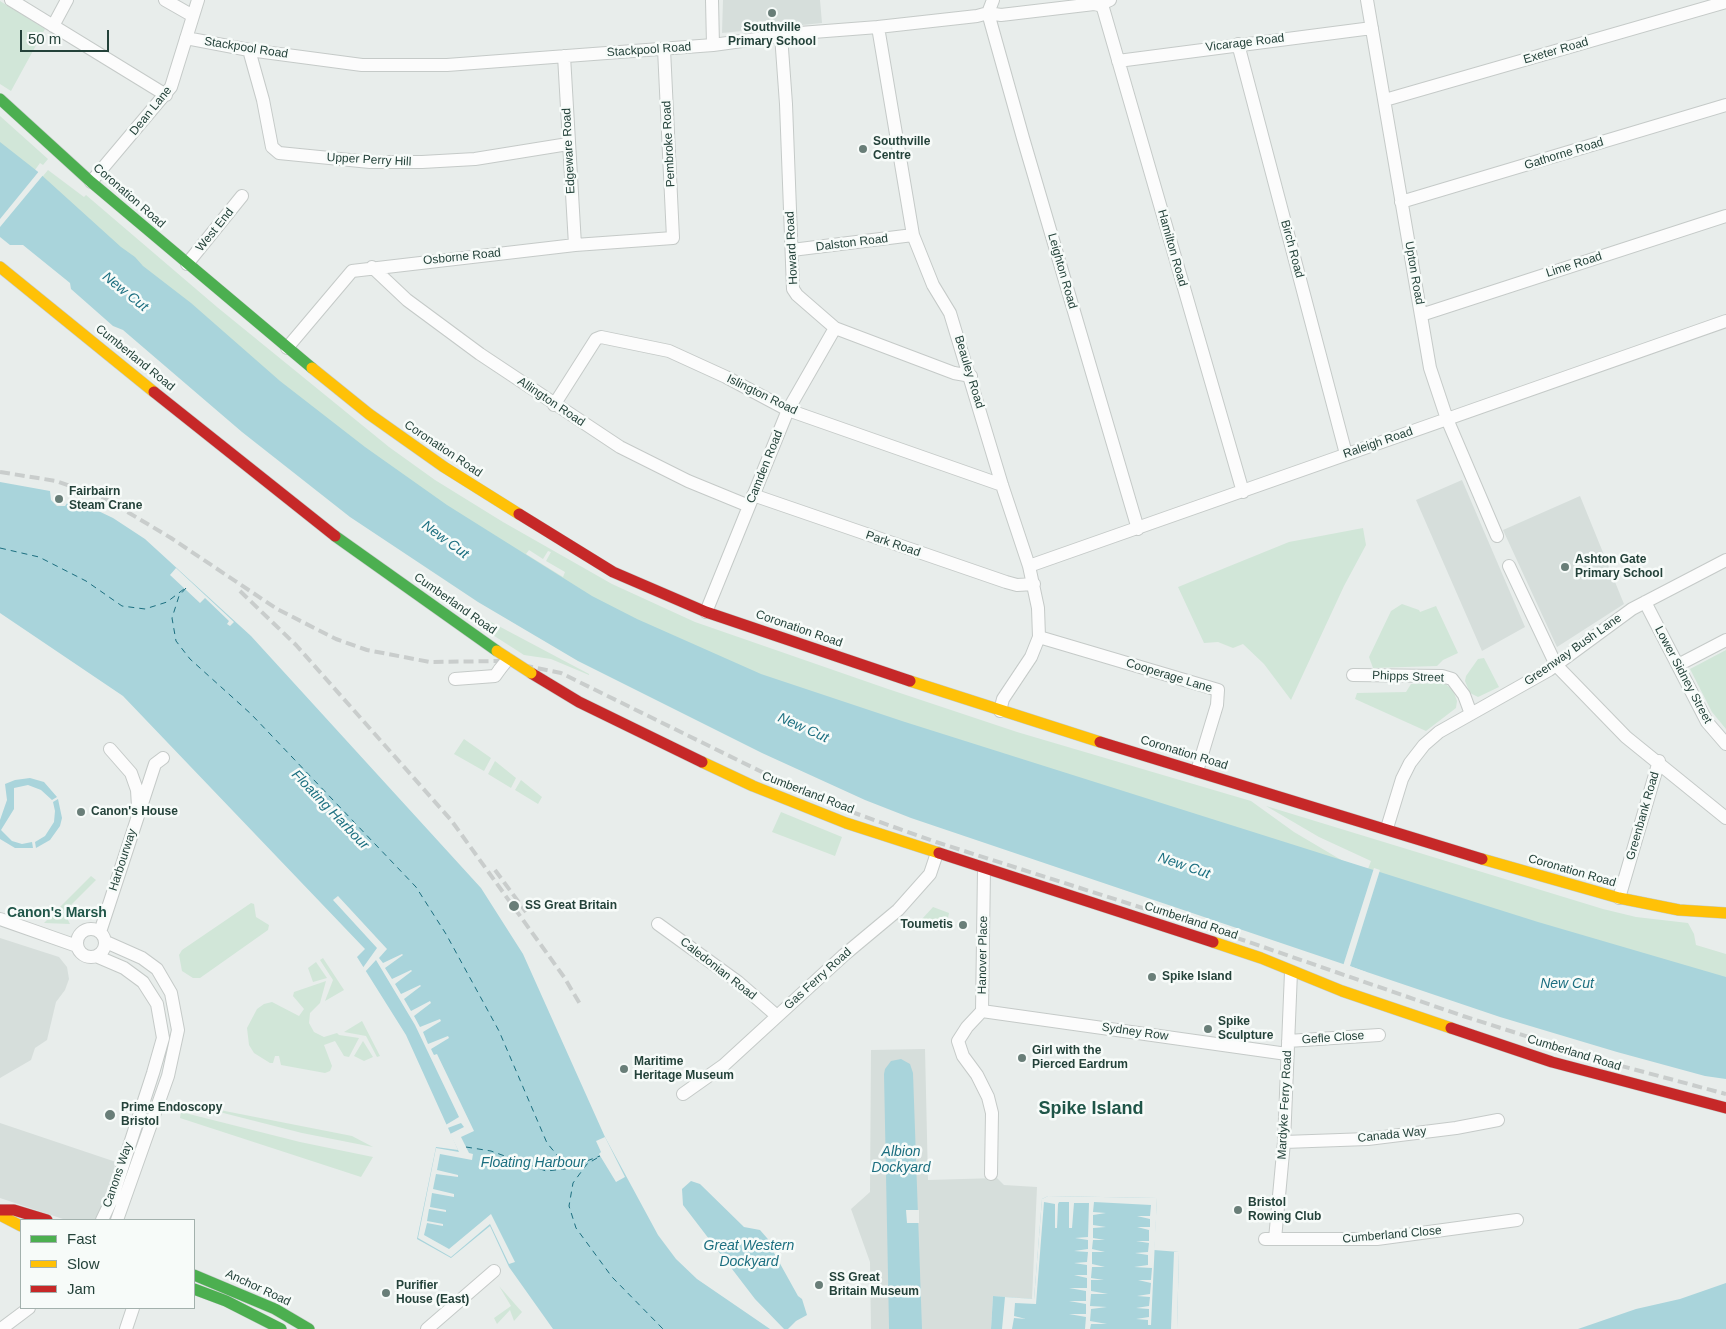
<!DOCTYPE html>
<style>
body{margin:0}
#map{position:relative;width:1726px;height:1329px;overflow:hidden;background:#e8edeb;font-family:Helvetica,sans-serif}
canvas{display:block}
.legend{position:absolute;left:20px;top:1219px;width:175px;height:90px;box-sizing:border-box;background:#f7fbf9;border:1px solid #a3b1ad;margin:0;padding:6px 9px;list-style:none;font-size:15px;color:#24423a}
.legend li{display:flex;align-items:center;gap:10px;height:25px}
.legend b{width:25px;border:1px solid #a3b1ad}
.scale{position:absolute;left:20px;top:30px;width:89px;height:22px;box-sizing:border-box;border:2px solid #24423a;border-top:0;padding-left:6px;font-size:15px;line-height:18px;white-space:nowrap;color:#24423a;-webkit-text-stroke:4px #f7fbf9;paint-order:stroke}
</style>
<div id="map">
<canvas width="1726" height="1329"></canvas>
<ul class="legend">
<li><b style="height:6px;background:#4caf50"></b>Fast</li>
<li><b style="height:6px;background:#ffc107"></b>Slow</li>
<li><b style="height:6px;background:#c62828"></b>Jam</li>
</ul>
<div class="scale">50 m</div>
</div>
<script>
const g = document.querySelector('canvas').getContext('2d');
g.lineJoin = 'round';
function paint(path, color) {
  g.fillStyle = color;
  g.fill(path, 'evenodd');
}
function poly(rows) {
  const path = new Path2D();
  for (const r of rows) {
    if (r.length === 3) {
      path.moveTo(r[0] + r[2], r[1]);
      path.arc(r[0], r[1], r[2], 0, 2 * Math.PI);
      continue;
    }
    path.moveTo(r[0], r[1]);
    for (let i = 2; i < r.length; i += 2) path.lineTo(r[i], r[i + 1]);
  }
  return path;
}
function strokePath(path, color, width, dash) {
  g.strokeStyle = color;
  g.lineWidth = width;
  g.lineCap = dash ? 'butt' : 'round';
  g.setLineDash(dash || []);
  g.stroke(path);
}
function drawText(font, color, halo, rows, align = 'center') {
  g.font = font + ' Helvetica,sans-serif';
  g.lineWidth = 5;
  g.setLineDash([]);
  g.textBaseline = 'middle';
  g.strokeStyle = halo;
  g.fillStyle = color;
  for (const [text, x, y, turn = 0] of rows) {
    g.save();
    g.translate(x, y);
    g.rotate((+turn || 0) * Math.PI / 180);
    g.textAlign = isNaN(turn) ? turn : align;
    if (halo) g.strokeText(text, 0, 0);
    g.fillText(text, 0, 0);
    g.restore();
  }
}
const built = poly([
 [723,0,820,0,822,23,722,33],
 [1462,480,1525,627,1482,651,1416,500],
 [1580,496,1624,604,1557,647,1503,530],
 [0,938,59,957,67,967,69,979,65,990,56,1002,47,1040,35,1048,31,1060,0,1078],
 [925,1049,928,1180,997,1178,1004,1185,1037,1187,1032,1299,993,1296,991,1329,871,1329,870,1262,851,1209,870,1192,871,1050],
 [0,1123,116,1162,98,1220,66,1220,0,1198]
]);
const green = poly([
 [0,1,45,29,11,91,0,84],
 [0,116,48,159,43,165,40,163,35,170,43,176,48,170,84,197,86,195,217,307,389,447,435,480,503,522,612,584,695,622,888,689,1017,732,1251,801,1294,832,1343,861,1368,869,1371,861,1319,837,1266,806,1603,909,1636,917,1688,923,1694,934,1696,945,1726,954,1726,990,782,696,464,531,0,156],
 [529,550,543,559,548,551,551,552,546,561,565,572,563,577,526,554],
 [1363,528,1366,545,1344,586,1291,700,1264,664,1243,644,1233,648,1218,642,1204,643,1178,587,1289,542],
 [442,596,589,674,589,675,551,659,524,655,485,630,440,598],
 [1402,604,1419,610,1420,612,1436,606,1458,653,1443,660,1437,666,1373,668,1369,657,1391,611],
 [1726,650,1726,729,1712,712,1690,669],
 [1484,658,1499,687,1478,697,1470,693,1465,681,1466,676,1478,659],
 [1444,683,1453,690,1457,701,1456,708,1426,731,1355,699,1357,693,1406,692,1411,684],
 [464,739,491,758,484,771,454,754],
 [495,761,516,778,511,788,488,774],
 [521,780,542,797,538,804,515,790],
 [781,812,842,837,835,856,772,832],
 [91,876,96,880,64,912,70,924,44,923],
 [251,903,254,904,256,917,269,925,268,930,200,978,193,978,182,971,179,955,182,950],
 [933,907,949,913,947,923,942,928,934,929,922,919],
 [323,958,344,990,325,1001,333,980,320,960],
 [316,962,327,978,313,982,308,968],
 [326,981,320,1003,310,1013,309,1023,314,1032,324,1037,337,1033,339,1035,359,1038,349,1057,344,1056,335,1041,324,1045,332,1066,330,1071,325,1073,281,1065,279,1056,275,1056,273,1063,270,1063,254,1053,249,1045,247,1028,257,1009,264,1004,272,1002,299,1016,304,1009,293,996,294,992],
 [362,1021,380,1056,377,1057,366,1036,344,1032],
 [363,1041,373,1057,364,1061,354,1056],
 [184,1103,352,1136,373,1147,302,1133],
 [181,1112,300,1142,373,1157,361,1177,180,1118],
 [499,1286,522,1312,514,1321,510,1310,497,1324,494,1318,511,1306]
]);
const water = poly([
 [0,142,37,171,121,247,135,257,143,266,191,303,280,381,365,447,447,505,592,596,637,619,761,674,905,722,1538,922,1726,977,1726,1079,1705,1076,1617,1052,1500,1017,911,818,865,800,762,753,578,661,478,602,350,517,242,432,123,330,113,326,71,289,70,283,23,245,10,245,0,237],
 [0,482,50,491,51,500,57,506,65,506,71,498,113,518,145,539,251,636,481,888,523,954,605,1137,658,1235,676,1259,697,1279,770,1329,553,1329,509,1267,490,1226,451,1258,417,1239,436,1147,458,1150,406,1035,357,957,365,949,123,696,0,613],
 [30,778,44,782,57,797,52,800,41,790,28,785,14,788,14,809,1,830,12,841,22,844,32,842,33,848,15,848,0,839,0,820,7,800,5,784,15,780],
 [58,799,62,818,60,826,50,840,36,848,35,842,45,836,54,822,55,811,53,802],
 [901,1059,910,1064,913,1073,922,1329,889,1329,889,1326,884,1074,885,1069,891,1061],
 [691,1181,700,1184,744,1227,760,1230,767,1238,775,1248,773,1251,798,1296,802,1299,807,1315,796,1321,788,1329,784,1329,755,1299,683,1205,682,1189],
 [1048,1196,1157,1198,1154,1250,1179,1252,1177,1329,991,1329,993,1296,1034,1299,1042,1199],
 [1726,1283,1726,1329,1578,1329,1636,1309,1680,1299]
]);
const pier = poly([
 [40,170,44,174,0,227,0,219],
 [176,568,234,622,230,626,227,624,229,621,205,598,200,603,170,575],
 [1374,868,1380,870,1350,966,1366,972,1365,974,1343,966],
 [338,896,387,949,379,958,383,963,402,954,403,955,385,968,392,979,411,970,412,971,395,984,401,994,420,985,421,986,404,999,411,1011,430,1001,431,1003,414,1016,420,1027,440,1019,441,1021,423,1032,428,1044,448,1036,449,1038,431,1049,434,1055,437,1054,474,1131,461,1137,469,1153,473,1154,472,1160,440,1154,437,1170,458,1175,458,1177,436,1174,433,1189,454,1194,454,1197,432,1193,430,1207,446,1210,446,1212,429,1209,427,1221,443,1224,443,1226,427,1223,424,1235,449,1249,491,1214,515,1262,509,1264,490,1224,451,1257,418,1238,436,1148,459,1152,450,1134,464,1127,461,1123,445,1129,444,1126,459,1117,415,1025,376,960,365,972,362,969,377,948,333,900],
 [605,1137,625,1177,616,1182,599,1154,601,1152,596,1141],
 [1048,1196,1157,1198,1151,1325,1148,1325,1148,1320,1136,1319,1149,1317,1149,1309,1136,1308,1149,1306,1150,1297,1137,1296,1150,1294,1151,1283,1138,1280,1151,1280,1152,1268,1134,1267,1148,1265,1148,1255,1135,1253,1148,1252,1149,1243,1136,1241,1149,1241,1149,1230,1137,1227,1150,1227,1150,1219,1137,1216,1150,1216,1151,1205,1094,1202,1093,1212,1106,1213,1093,1215,1093,1225,1106,1227,1093,1228,1093,1238,1105,1240,1093,1240,1092,1249,1105,1252,1092,1252,1092,1264,1105,1267,1092,1267,1091,1278,1104,1280,1091,1280,1091,1291,1108,1294,1091,1294,1090,1306,1107,1307,1091,1309,1090,1321,1107,1324,1091,1324,1090,1329,1085,1329,1086,1317,1069,1314,1086,1314,1086,1304,1069,1301,1086,1301,1086,1291,1069,1288,1087,1288,1087,1278,1074,1275,1087,1275,1087,1265,1074,1263,1087,1262,1088,1252,1074,1251,1088,1249,1088,1240,1075,1238,1088,1237,1089,1203,1074,1203,1072,1228,1069,1228,1069,1202,1059,1202,1058,1204,1057,1228,1055,1228,1055,1204,1044,1202,1036,1304,1015,1303,1014,1316,1026,1319,1014,1318,1012,1329,1002,1329,1005,1297,1034,1299,1042,1199],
 [906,1210,919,1210,919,1223,907,1223],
 [1174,1252,1179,1252,1177,1329,1171,1329]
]);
const ferry = poly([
 [0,548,39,557,86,581,122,606,145,609,167,602,184,589],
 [186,588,179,596,172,618,176,641,190,659,251,714,416,887,446,934,499,1031,547,1143,557,1155,569,1162,584,1162,600,1156],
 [466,1147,491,1151,546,1171,565,1169,588,1161],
 [597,1158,587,1164,573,1183,569,1206,576,1228,612,1277,663,1329]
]);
const street = poly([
 [11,0,166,95],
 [165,0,193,16],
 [712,0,713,45],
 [1367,0,1430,368,1447,419,1497,536],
 [1099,5,1103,8,1243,492],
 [988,13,1023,138,1138,529],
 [988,13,993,0],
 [53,26,67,0],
 [878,27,913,235,933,285,950,313,1002,485,1029,566,1038,608,1039,637,1031,657,1003,699,1000,711],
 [781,35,786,104,793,289,797,295,835,328,954,373,971,376],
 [186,38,249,50,362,65,447,65,713,45,800,33,878,27,977,16,988,13,1001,15,1094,4,1099,5,1110,0],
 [1238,44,1346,454],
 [249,50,263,100,272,147,279,153,370,162,422,162,475,159,568,144],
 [564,56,575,245],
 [1118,61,1372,28],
 [1385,100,1726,2],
 [91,182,171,87,198,0],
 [1401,202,1726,105],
 [792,250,913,235],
 [187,264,242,196],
 [372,267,407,300,480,354,620,447,688,481,749,506],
 [1421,315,1726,216],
 [287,348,352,271,575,245,673,238,664,49],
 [554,405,596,339,601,337,669,351,726,377,788,410,1002,485],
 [753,495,1006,582,1017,585,1034,584],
 [1029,566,1726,321],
 [1509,566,1556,665,1626,737,1726,818],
 [1645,602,1707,722,1726,744],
 [706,612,788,410,835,328],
 [1039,637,1218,690,1217,705,1197,771],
 [1678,665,1726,640],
 [1353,675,1442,676,1452,679,1464,695,1471,714],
 [455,679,495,676,500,669],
 [110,749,131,773,137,790,138,806],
 [1387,828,1402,779,1410,763,1424,745,1439,732,1549,670,1632,609,1726,560],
 [984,869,982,1011,967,1027,958,1041,963,1056,977,1075,988,1097,992,1113,991,1174],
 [1619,898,1659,761],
 [0,919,77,946],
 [658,924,738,982,777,1016],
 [91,943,14],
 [100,932,155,764,163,758],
 [106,942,142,958,157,969,171,993,178,1030,168,1076,117,1220],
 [96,956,124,968,143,982,157,1004,163,1038,153,1073,112,1199,102,1220],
 [982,1011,1287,1054],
 [1288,1041,1379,1035],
 [683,1094,724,1065,844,955,898,910,930,874,937,853],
 [1284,1142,1368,1139,1456,1128,1498,1120],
 [1265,1239,1377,1239,1517,1220],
 [1275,1239,1284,1142,1291,972],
 [1,1329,29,1308],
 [126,1329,133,1308],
 [427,1329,494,1271]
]);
const fast = poly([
 [0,99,91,182,312,368],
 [335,536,497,651],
 [194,1275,275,1309,309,1329],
 [194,1289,226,1301,281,1329]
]);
const slow = poly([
 [0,267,154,392],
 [312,368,369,414,444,467,519,514],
 [910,681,1100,742],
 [702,762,753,786,846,823,939,853],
 [1482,859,1619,898,1679,910,1726,913],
 [1213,942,1261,958,1342,991,1451,1028],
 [0,1215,21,1226]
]);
const jam = poly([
 [154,392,335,536],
 [519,514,613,572,706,612,910,681],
 [531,673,579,702,702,762],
 [1100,742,1482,859],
 [939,853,1213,942],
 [1451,1028,1552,1062,1726,1108],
 [0,1210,14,1210,47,1220]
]);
const rail = poly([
 [0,472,56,481,104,498,171,538,277,609,336,639,367,650,430,662,502,661,561,673,764,773,849,811,936,842,1246,941,1463,1016,1614,1064,1726,1094],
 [240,591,296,645,451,820,564,977,580,1004],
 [495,870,526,912]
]);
const streetBridge = poly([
 [500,669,508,659]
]);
const slowBridge = poly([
 [497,651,531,673]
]);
const markers = [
 [772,13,5,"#697e78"],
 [863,149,5,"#697e78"],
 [59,499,5,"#697e78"],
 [1565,567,5,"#697e78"],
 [81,812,5,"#697e78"],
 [514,906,6,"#697e78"],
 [963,925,5,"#697e78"],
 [1152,977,5,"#697e78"],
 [1208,1029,5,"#697e78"],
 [1022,1058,5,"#697e78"],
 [624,1069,5,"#697e78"],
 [110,1115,6,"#697e78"],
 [1238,1210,5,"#697e78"],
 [819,1285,5,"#697e78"],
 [386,1293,5,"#697e78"]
];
const poiNames = [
 ["Southville",772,28,"center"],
 ["Primary School",772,42,"center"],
 ["Southville",873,142],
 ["Centre",873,156],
 ["Fairbairn",69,492],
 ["Steam Crane",69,506],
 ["Ashton Gate",1575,560],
 ["Primary School",1575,574],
 ["Canon's House",91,812],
 ["SS Great Britain",525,906],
 ["Toumetis",953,925,"right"],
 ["Spike Island",1162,977],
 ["Spike",1218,1022],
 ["Sculpture",1218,1036],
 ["Girl with the",1032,1051],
 ["Pierced Eardrum",1032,1065],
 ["Maritime",634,1062],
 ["Heritage Museum",634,1076],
 ["Prime Endoscopy",121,1108],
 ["Bristol",121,1122],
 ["Bristol",1248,1203],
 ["Rowing Club",1248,1217],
 ["SS Great",829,1278],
 ["Britain Museum",829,1292],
 ["Purifier",396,1286],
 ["House (East)",396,1300]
];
const streetNames = [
 ["Vicarage Road",1245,43,-7],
 ["Stackpool Road",246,48,9],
 ["Stackpool Road",649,50,-4],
 ["Exeter Road",1556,51,-16],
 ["Dean Lane",151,111,-51],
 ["Pembroke Road",669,144,-93],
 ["Edgeware Road",569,151,-93],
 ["Gathorne Road",1564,154,-17],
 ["Upper Perry Hill",369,160,3],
 ["Coronation Road",129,196,41],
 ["West End",215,230,-51],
 ["Dalston Road",852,243,-7],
 ["Howard Road",792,248,-93],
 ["Hamilton Road",1172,248,74],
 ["Birch Road",1292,249,75],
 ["Osborne Road",462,257,-6],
 ["Lime Road",1574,265,-18],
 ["Leighton Road",1062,271,74],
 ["Upton Road",1414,273,80],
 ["Cumberland Road",135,358,39],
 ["Beauley Road",969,372,73],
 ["Islington Road",762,395,26],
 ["Allington Road",551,402,34],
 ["Raleigh Road",1378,443,-19],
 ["Coronation Road",443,449,34],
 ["Camden Road",765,467,-68],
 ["Park Road",893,544,19],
 ["Cumberland Road",455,604,35],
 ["Coronation Road",799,629,19],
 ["Greenway Bush Lane",1573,650,-35],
 ["Lower Sidney Street",1683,675,62],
 ["Cooperage Lane",1169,676,17],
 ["Phipps Street",1408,677,2],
 ["Coronation Road",1184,753,17],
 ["Cumberland Road",808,793,21],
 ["Greenbank Road",1643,816,-74],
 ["Harbourway",123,860,-72],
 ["Coronation Road",1572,871,16],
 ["Cumberland Road",1191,921,18],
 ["Hanover Place",983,955,-89],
 ["Caledonian Road",718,969,38],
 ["Gas Ferry Road",818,979,-42],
 ["Sydney Row",1135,1032,8],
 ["Gefle Close",1333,1038,-4],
 ["Cumberland Road",1574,1053,17],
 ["Mardyke Ferry Road",1285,1105,-87],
 ["Canada Way",1392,1135,-6],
 ["Canons Way",118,1175,-71],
 ["Cumberland Close",1392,1235,-5],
 ["Anchor Road",258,1288,25]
];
const waterNames = [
 ["New Cut",125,292,39],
 ["New Cut",445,540,36],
 ["New Cut",803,728,24],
 ["Floating Harbour",330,810,46],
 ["New Cut",1184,866,19],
 ["New Cut",1567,984],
 ["Albion",901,1152],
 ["Dockyard",901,1168],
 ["Floating Harbour",533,1163],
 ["Great Western",749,1246],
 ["Dockyard",749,1262]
];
const neighbourhoodNames = [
 ["Canon's Marsh",57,913]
];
const districtNames = [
 ["Spike Island",1091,1109]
];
paint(built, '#d6dedb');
paint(green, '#d1e6d8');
paint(water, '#a9d4db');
paint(pier, '#e8edeb');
strokePath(ferry, '#1c6f80', 1, [6, 5]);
strokePath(street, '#c5cac8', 14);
strokePath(fast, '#c3cbc8', 12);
strokePath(slow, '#c3cbc8', 12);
strokePath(jam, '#c3cbc8', 12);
strokePath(street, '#fcfcfc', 12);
strokePath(fast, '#4caf50', 11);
strokePath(slow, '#ffc107', 11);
strokePath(jam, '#c62828', 11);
strokePath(rail, '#c9cdcc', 4, [10, 5]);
strokePath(streetBridge, '#c5cac8', 14, []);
strokePath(slowBridge, '#c3cbc8', 12, []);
strokePath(streetBridge, '#fcfcfc', 12);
strokePath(slowBridge, '#ffc107', 11);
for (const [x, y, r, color] of markers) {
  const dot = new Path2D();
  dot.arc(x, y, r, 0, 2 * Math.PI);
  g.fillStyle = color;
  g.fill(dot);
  strokePath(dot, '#f7fbf9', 2);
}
drawText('bold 12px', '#24423a', '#f7fbf9', poiNames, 'left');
drawText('12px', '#24423a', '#f7fbf9', streetNames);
drawText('italic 14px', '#1c6f80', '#f7fbf9', waterNames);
drawText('bold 14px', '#1f5548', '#f7fbf9', neighbourhoodNames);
drawText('bold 18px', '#1f5548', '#f7fbf9', districtNames);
</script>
